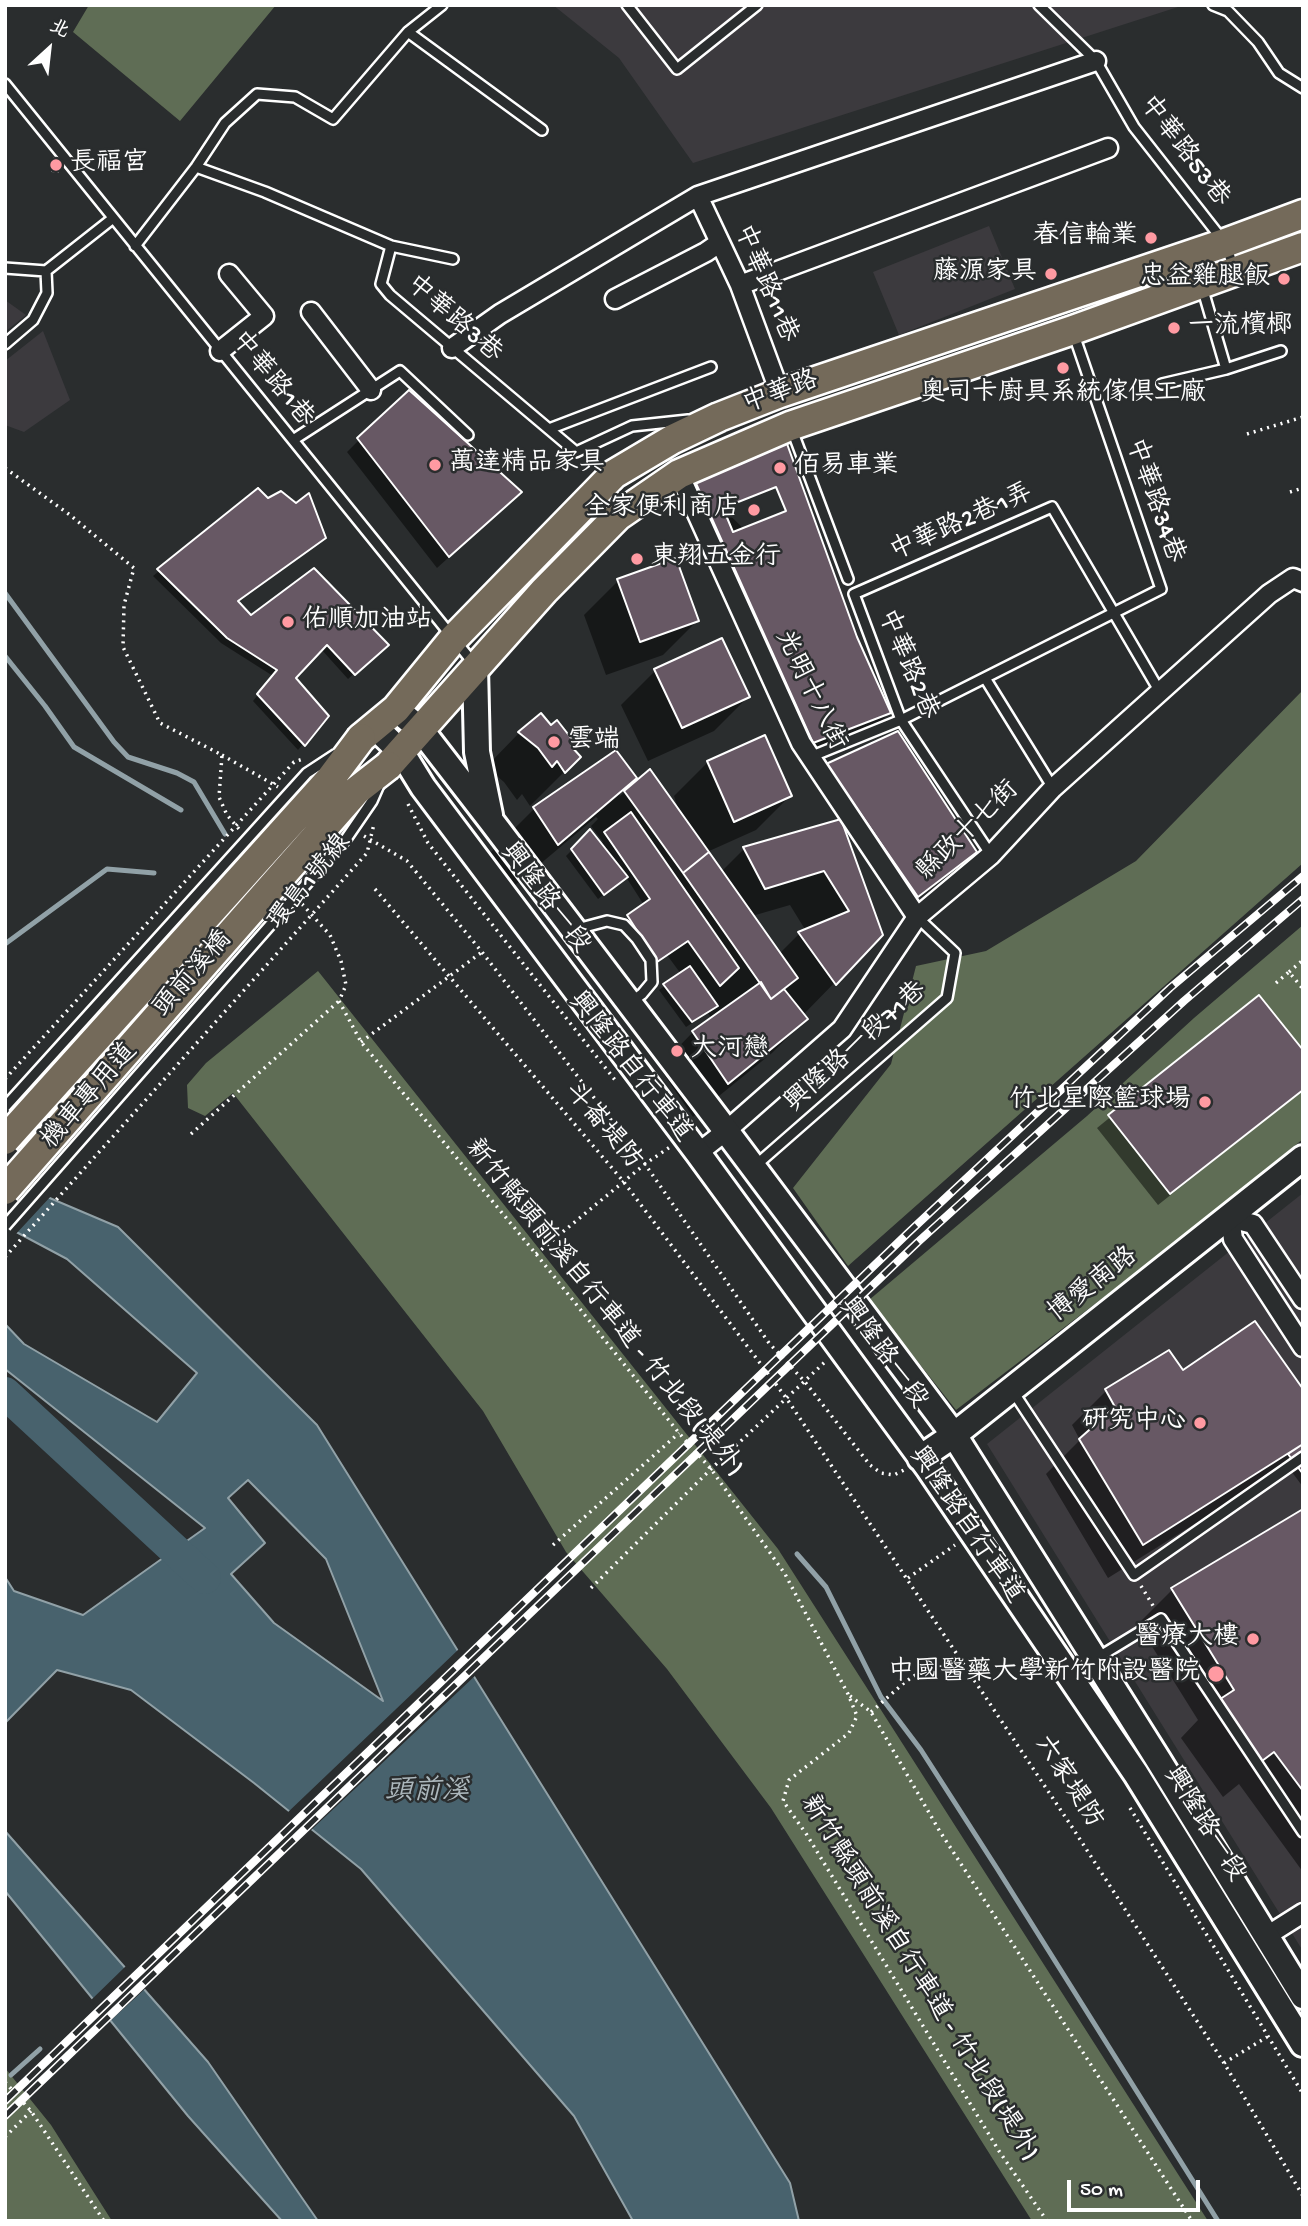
<!DOCTYPE html>
<meta charset="utf-8">
<style>
body{margin:0}
#map{position:relative;width:1308px;height:2226px;overflow:hidden;background:#2a2d2e;font-family:"Gochi Hand","LXGW WenKai TC",sans-serif}
canvas{display:block}
.frame{position:absolute;inset:0;border:7px solid #fff;pointer-events:none}
.north{position:absolute;left:14px;top:14px;width:70px;height:70px;-webkit-text-stroke:5px #2a2d2e;paint-order:stroke;rotate:27deg;font-size:19px;font-weight:700;line-height:28px;text-align:center;color:#fff}
.north::after{content:'';display:block;margin:auto;width:24px;height:32px;background:#fff;clip-path:polygon(50% 0,100% 100%,50% 72%,0 100%)}
.scale{position:absolute;left:1067px;top:2180px;width:133px;height:32px;box-sizing:border-box;border:4px solid #fff;border-top:0;padding-left:9px;font-size:21px;line-height:24px;white-space:nowrap;color:#fff;-webkit-text-stroke:5px #2a2d2e;paint-order:stroke}
</style>
<div id="map">
<canvas width="1308" height="2226"></canvas>
<div class="frame"></div>
<div class="north">北</div>
<div class="scale">50 m</div>
</div>
<script>
const g = document.querySelector('canvas').getContext('2d');
g.lineJoin = 'round';
function paint(path, color) {
  g.fillStyle = color;
  g.fill(path, 'evenodd');
}
function poly(rows) {
  const path = new Path2D();
  for (const r of rows) {
    path.moveTo(r[0], r[1]);
    for (let i = 2; i < r.length; i += 2) path.lineTo(r[i], r[i + 1]);
  }
  return path;
}
function strokePath(path, color, width, dash) {
  g.strokeStyle = color;
  g.lineWidth = width;
  g.lineCap = dash ? 'butt' : 'round';
  g.setLineDash(dash || []);
  g.stroke(path);
}
function drawText(font, color, halo, rows, align = 'center') {
  g.font = font + ' "Gochi Hand","LXGW WenKai TC",sans-serif';
  g.lineWidth = 5;
  g.setLineDash([]);
  g.textBaseline = 'middle';
  g.strokeStyle = halo;
  g.fillStyle = color;
  for (const [text, x, y, turn = 0] of rows) {
    g.save();
    g.translate(x, y);
    g.rotate((+turn || 0) * Math.PI / 180);
    g.textAlign = isNaN(turn) ? turn : align;
    if (halo) g.strokeText(text, 0, 0);
    g.fillText(text, 0, 0);
    g.restore();
  }
}
const built = poly([
 [553,5,1175,5,1178,7,693,163,619,58],
 [989,226,1015,289,899,335,873,272],
 [5,300,26,315,5,332],
 [43,331,70,400,24,432,5,425,5,361],
 [1303,1193,1303,1951,987,1444]
]);
const green = poly([
 [89,5,276,5,180,121,73,32],
 [1303,690,1303,863,848,1266,793,1188,891,1064,916,966,986,951,1136,861],
 [1303,925,1303,1139,1180,1239,956,1410,869,1300,1087,1116,1194,1018],
 [318,971,778,1549,1208,2221,1032,2221,771,1808,667,1669,566,1552,483,1411,233,1093,205,1116,188,1108,187,1085,206,1063],
 [5,2068,51,2125,112,2221,5,2221]
]);
const water = poly([
 [5,1179,118,1227,317,1425,790,2183,799,2221,633,2221,574,2116,361,1869,254,1783,131,1690,57,1670,5,1723,5,1577,14,1591,83,1615,205,1528,5,1369,5,1324,24,1344,157,1422,197,1373,67,1259,5,1226,5,1179],
 [248,1480,326,1559,383,1701,274,1623,231,1574,265,1543,228,1498,248,1480],
 [5,1831,208,2062,318,2221,282,2221,188,2116,5,1891,5,1831]
]);
const pier = poly([
 [5,1175,52,1195,15,1235,5,1230],
 [460,1648,477,1674,309,1832,286,1814],
 [127,1965,147,1987,108,2023,90,2001]
]);
const shadow = poly([
 [359,440,508,504,437,568,347,452],
 [695,481,855,638,889,713,877,725,801,754,683,493],
 [258,490,318,543,237,602,251,617,386,645,348,679,321,649,293,678,327,716,298,750,253,701,273,676,221,643,153,576],
 [618,581,697,621,663,655,606,675,584,615],
 [655,671,748,697,714,731,648,761,621,705],
 [519,733,570,747,579,757,530,806,522,794,517,800,504,782,486,767],
 [898,733,975,852,963,864,906,908,815,777,827,765],
 [616,753,635,778,619,794,620,796,650,772,679,812,674,796,708,762,790,796,756,830,707,852,721,872,744,849,840,821,881,935,803,1015,806,1019,772,1053,693,1117,659,1067,693,1032,712,1019,708,1013,686,1027,659,990,681,974,667,955,650,966,623,922,644,905,626,877,598,899,566,856,590,832,600,844,603,842,591,826,598,819,596,817,514,886,491,852,534,809],
 [790,905,806,931,799,934,779,954,752,916],
 [1258,997,1303,1090,1158,1205,1097,1128],
 [1183,1373,1303,1392,1303,1487,1286,1464,1252,1488,1108,1578,1046,1474,1080,1440,1072,1425,1106,1391],
 [1303,1510,1303,1872,1239,1784,1223,1797,1181,1738,1198,1720,1138,1624,1172,1590]
]);
const stream = poly([
 [5,593,114,742,128,757,177,773,194,782,225,834],
 [5,656,45,706,74,747,181,810],
 [5,944,107,869,154,873],
 [797,1554,826,1587,881,1697,921,1750,998,1870,1218,2221],
 [11,2075,40,2049]
]);
const river = poly([
 [5,1393,205,1578]
]);
const building = poly([
 [54,158,61,160,58,172,52,171,54,158],
 [409,390,522,492,449,557,357,438,409,390],
 [786,441,857,637,891,713,813,743,694,479,786,441],
 [776,487,786,511,733,532,723,508,776,487],
 [258,488,268,498,281,491,296,503,309,493,326,538,238,601,251,615,314,568,389,645,355,675,327,645,296,678,329,716,305,746,257,694,277,670,227,638,157,569,258,488],
 [676,558,699,621,640,642,617,579,676,558],
 [722,638,750,697,682,728,654,669,722,638],
 [541,713,551,725,557,720,575,743,571,746,581,757,565,773,557,761,552,767,538,748,518,732,541,713],
 [898,731,977,852,918,897,826,764,898,731],
 [765,735,792,796,734,822,707,761,765,735],
 [616,750,637,778,558,845,533,807,616,750],
 [650,769,709,852,683,873,624,791,650,769],
 [631,812,739,968,720,986,688,941,657,962,627,915,650,899,604,832,631,812],
 [841,819,883,935,836,985,798,932,849,911,824,871,765,889,743,847,841,819],
 [590,829,628,877,604,895,571,849,590,829],
 [709,852,798,978,771,999,683,873,709,852],
 [690,966,718,1006,692,1022,663,984,690,966],
 [761,982,771,999,784,989,808,1019,728,1084,692,1031,761,982],
 [1259,995,1303,1050,1303,1090,1170,1194,1108,1115,1259,995],
 [1255,1321,1303,1389,1303,1444,1143,1545,1079,1439,1115,1407,1105,1389,1169,1350,1183,1370,1255,1321],
 [1303,1444,1303,1474,1288,1454,1303,1444],
 [1303,1509,1303,1791,1274,1752,1258,1764,1214,1703,1234,1690,1171,1588,1303,1509]
]);
const path = poly([
 [1247,434,1303,417],
 [5,468,70,515,134,568,124,605,123,647,160,723,222,755,219,797,227,815,239,829],
 [1290,492,1303,488],
 [222,755,278,787],
 [408,804,428,843,615,1080],
 [364,836,407,861,482,952,645,1164,670,1147],
 [375,889,623,1181,787,1399,1072,1827,1224,2063,1303,2196],
 [302,904,330,935,341,961,346,985,339,1001,361,1042,536,1254,679,1433,711,1469,785,1574,848,1694,857,1716,849,1733,789,1780,783,1801,807,1835,999,2151,1047,2221],
 [1289,972,1303,960],
 [1276,983,1289,972,1303,989],
 [361,1042,482,952],
 [191,1134,339,1001],
 [536,1254,645,1164,769,1343,805,1382,870,1465,881,1473,894,1475,906,1469],
 [553,1545,679,1433],
 [908,1578,955,1545],
 [1141,1586,1155,1609],
 [591,1588,711,1469,826,1361],
 [850,1696,871,1712,939,1830,1192,2221],
 [871,1712,905,1682,923,1670,965,1663],
 [1130,1808,1303,2094],
 [1224,2063,1267,2037],
 [5,2082,31,2111,104,2221],
 [5,2137,31,2111]
]);
const lane = poly([
 [627,5,677,69,757,5],
 [1039,5,1096,61,1134,127,1225,243,1234,268],
 [1213,5,1228,11,1258,42,1279,73,1303,88],
 [408,32,542,130],
 [5,84,475,665],
 [196,167,265,192,391,246,453,259],
 [135,246,196,167,225,123,257,94,295,97,333,119,408,32,442,5],
 [391,246,381,284,390,295,576,452,632,426,688,420],
 [5,268,46,271,112,219],
 [5,344,33,320,47,293,46,271],
 [1226,369,1281,351],
 [1162,384,1226,369,1202,287],
 [549,429,711,367],
 [792,430,848,579],
 [293,440,400,371,468,435],
 [985,678,1053,788],
 [810,757,901,720,1161,589,1073,332],
 [991,855,901,720,854,594,1052,507,1160,692],
 [577,929,607,921,624,925,637,939,651,960,652,982,642,994,631,1002],
 [755,1166,947,998,955,953,917,917],
 [1012,1390,1134,1575,1303,1457],
 [1097,1658,1161,1619,1303,1832]
]);
const street = poly([
 [698,196,740,285,780,393],
 [740,285,1108,148],
 [615,299,706,252,719,243],
 [311,312,371,390],
 [452,348,500,314,698,196,1096,61],
 [220,351,264,316,229,274],
 [679,474,801,743,917,917],
 [698,1153,726,1131,842,1029,917,917,991,855,1053,788,1269,594,1293,578,1303,582],
 [1303,1299,1253,1224,1230,1218,1233,1239,1303,1347],
 [1265,1937,1303,1913]
]);
const secondary = poly([
 [475,667,477,752,490,815],
 [396,709,421,730,492,822,718,1120,954,1435,1159,1761,1303,1996],
 [375,727,402,753,423,787,698,1153,929,1469,1136,1774,1303,2044],
 [920,1458,954,1435,1303,1158]
]);
const primary = poly([
 [361,738,396,709,454,638,614,474,673,439,719,417,780,393,1225,243,1303,214],
 [388,766,544,591,618,516,679,474,790,426,1073,330,1303,247]
]);
const rail = poly([
 [5,2101,908,1233,1170,988,1303,876],
 [5,2116,918,1242,1184,1001,1303,899]
]);
const pathBridge = poly([
 [5,1079,294,762,303,759],
 [5,1257,367,853,374,824]
]);
const laneBridge = poly([
 [5,1107,307,773,336,754],
 [5,1226,346,839,372,801,379,785]
]);
const primaryBridge = poly([
 [5,1140,331,778,361,738],
 [5,1190,356,791,388,766]
]);
const markers = [
 [56,165,7,"#ff9aa2"],
 [1151,238,7,"#ff9aa2"],
 [1051,274,7,"#ff9aa2"],
 [1284,279,7,"#ff9aa2"],
 [1174,328,7,"#ff9aa2"],
 [1063,368,7,"#ff9aa2"],
 [435,465,7,"#ff9aa2"],
 [780,468,7,"#ff9aa2"],
 [754,510,7,"#ff9aa2"],
 [637,559,7,"#ff9aa2"],
 [288,622,7,"#ff9aa2"],
 [554,742,7,"#ff9aa2"],
 [677,1051,7,"#ff9aa2"],
 [1205,1102,7,"#ff9aa2"],
 [1200,1423,7,"#ff9aa2"],
 [1253,1639,7,"#ff9aa2"],
 [1216,1674,9,"#ff9aa2"]
];
const streetNames = [
 ["中華路53巷",1183,152,53],
 ["中華路11巷",764,284,67],
 ["中華路3巷",453,320,41],
 ["中華路1巷",271,380,51],
 ["中華路",781,394,-20],
 ["中華路34巷",1153,501,71],
 ["中華路2巷1弄",962,524,-24],
 ["中華路2巷",906,665,67],
 ["光明十八街",809,691,64],
 ["縣政十七街",969,832,-44],
 ["環島1號線",311,883,-51],
 ["興隆路一段",544,899,53],
 ["頭前溪橋",194,975,-49],
 ["興隆路一段71巷",857,1048,-42],
 ["興隆路自行車道",629,1068,52],
 ["機車專用道",91,1097,-49],
 ["斗崙堤防",602,1127,50],
 ["博愛南路",1094,1286,-38],
 ["新竹縣頭前溪自行車道 - 竹北段(堤外)",603,1309,51],
 ["興隆路一段",882,1354,54],
 ["興隆路自行車道",965,1526,56],
 ["六家堤防",1067,1783,57],
 ["興隆路一段",1203,1825,58],
 ["新竹縣頭前溪自行車道 - 竹北段(堤外)",918,1979,58]
];
const poiNames = [
 ["長福宮",70,165],
 ["春信輪業",1137,238,"right"],
 ["藤源家具",1037,274,"right"],
 ["忠益雞腿飯",1270,279,"right"],
 ["一流檳榔",1188,328],
 ["奧司卡廚具系統傢俱工廠",1063,395,"center"],
 ["萬達精品家具",449,465],
 ["佰易車業",794,468],
 ["全家便利商店",740,510,"right"],
 ["東翔五金行",651,559],
 ["佑順加油站",302,622],
 ["雲端",568,742],
 ["大河戀",691,1051],
 ["竹北星際籃球場",1191,1102,"right"],
 ["研究中心",1186,1423,"right"],
 ["醫療大樓",1239,1639,"right"],
 ["中國醫藥大學新竹附設醫院",1200,1674,"right"]
];
const waterNames = [
 ["頭前溪",427,1794]
];
paint(built, '#3c3a3e');
paint(green, '#5f6d55');
paint(water, '#48626d');
strokePath(water, '#91a1a7', 2);
paint(pier, '#2a2d2e');
paint(shadow, '#0007');
strokePath(stream, '#91a1a7', 5);
strokePath(river, '#48626d', 32);
paint(building, '#675864');
strokePath(building, '#fff', 2);
strokePath(lane, '#fff', 14);
strokePath(street, '#fff', 23);
strokePath(secondary, '#fff', 30);
strokePath(primary, '#fff', 33);
strokePath(path, '#fff', 3.5, [2, 5]);
strokePath(lane, '#2a2d2e', 9);
strokePath(street, '#2a2d2e', 18);
strokePath(secondary, '#2a2d2e', 24);
strokePath(primary, '#746a5a', 28);
strokePath(rail, '#fff', 8);
strokePath(rail, '#2a2d2e', 5, [16]);
strokePath(laneBridge, '#fff', 14, []);
strokePath(primaryBridge, '#fff', 33, []);
strokePath(pathBridge, '#fff', 3.5, [2, 5]);
strokePath(laneBridge, '#2a2d2e', 9);
strokePath(primaryBridge, '#746a5a', 28);
for (const [x, y, r, color] of markers) {
  const dot = new Path2D();
  dot.arc(x, y, r, 0, 2 * Math.PI);
  g.fillStyle = color;
  g.fill(dot);
  strokePath(dot, '#2a2d2e', 2.5);
}
drawText('26px', '#fff', '#2a2d2e', streetNames);
drawText('26px', '#fff', '#2a2d2e', poiNames, 'left');
drawText('italic 28px', '#adb8bd', '#2a2d2e', waterNames);
</script>
